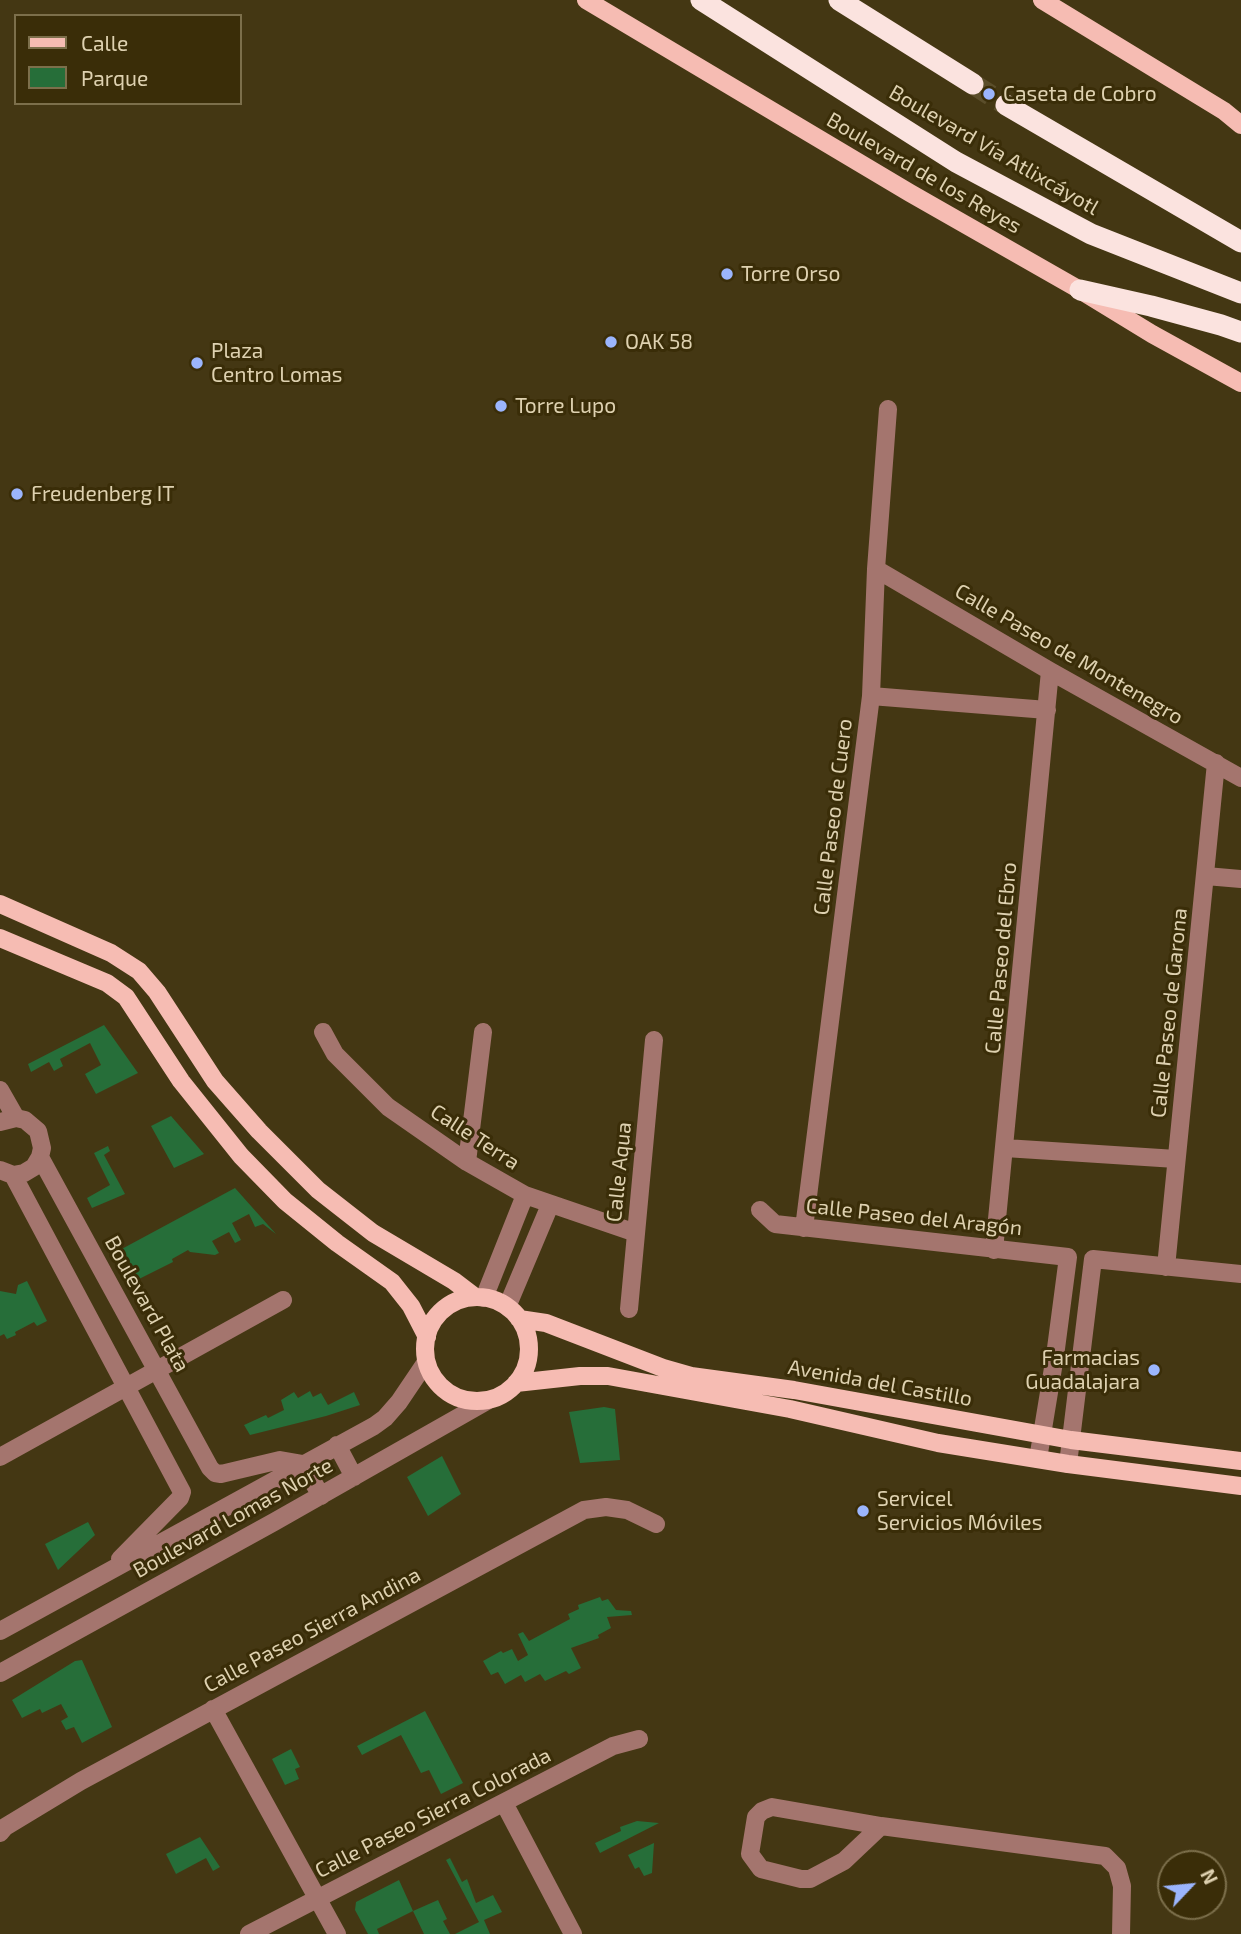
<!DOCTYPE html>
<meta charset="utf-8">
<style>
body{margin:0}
#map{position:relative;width:1241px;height:1934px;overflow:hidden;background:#443713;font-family:"Exo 2",sans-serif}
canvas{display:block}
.legend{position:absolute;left:14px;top:14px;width:228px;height:91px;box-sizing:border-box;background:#3a2d08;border:2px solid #7c6f4b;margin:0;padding:9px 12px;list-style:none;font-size:21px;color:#ded1b0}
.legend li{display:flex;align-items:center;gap:14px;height:35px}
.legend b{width:35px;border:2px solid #7c6f4b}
.north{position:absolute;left:1157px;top:1850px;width:70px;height:70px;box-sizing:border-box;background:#3a2d08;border:2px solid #7c6f4b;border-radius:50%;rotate:64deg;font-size:19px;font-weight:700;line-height:28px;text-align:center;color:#ded1b0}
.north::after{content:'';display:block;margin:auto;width:24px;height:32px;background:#9bb5fd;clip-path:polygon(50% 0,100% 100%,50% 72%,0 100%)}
</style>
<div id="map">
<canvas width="1241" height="1934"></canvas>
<ul class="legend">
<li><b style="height:9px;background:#f6bcb3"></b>Calle</li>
<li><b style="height:19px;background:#266e39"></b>Parque</li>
</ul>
<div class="north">N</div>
</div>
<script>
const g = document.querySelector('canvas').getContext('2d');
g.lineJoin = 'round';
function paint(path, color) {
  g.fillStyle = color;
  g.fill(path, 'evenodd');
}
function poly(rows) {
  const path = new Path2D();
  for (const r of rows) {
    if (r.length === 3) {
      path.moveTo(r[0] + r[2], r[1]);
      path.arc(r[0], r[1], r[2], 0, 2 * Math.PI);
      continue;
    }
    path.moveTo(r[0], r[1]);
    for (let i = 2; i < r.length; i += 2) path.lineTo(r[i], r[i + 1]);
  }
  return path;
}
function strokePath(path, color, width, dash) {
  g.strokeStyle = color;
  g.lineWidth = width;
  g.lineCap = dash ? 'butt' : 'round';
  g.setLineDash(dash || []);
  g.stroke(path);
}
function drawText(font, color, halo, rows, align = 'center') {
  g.font = font + ' "Exo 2",sans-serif';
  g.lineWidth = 6;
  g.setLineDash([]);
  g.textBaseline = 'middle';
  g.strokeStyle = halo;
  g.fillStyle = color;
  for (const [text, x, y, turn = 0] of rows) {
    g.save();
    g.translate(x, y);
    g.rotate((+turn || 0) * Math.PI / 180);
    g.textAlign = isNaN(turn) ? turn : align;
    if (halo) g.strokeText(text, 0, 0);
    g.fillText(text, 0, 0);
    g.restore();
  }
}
const green = poly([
 [104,1025,138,1073,96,1094,85,1074,101,1065,90,1043,60,1059,63,1066,54,1071,49,1062,31,1072,28,1064],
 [171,1116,204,1154,174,1168,151,1126],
 [108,1146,110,1151,104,1155,125,1194,92,1208,87,1198,110,1185,94,1153],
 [235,1188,276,1234,263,1224,255,1227,249,1214,232,1223,241,1240,235,1243,229,1232,212,1241,219,1253,215,1255,190,1252,188,1250,172,1259,173,1262,135,1281,118,1251],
 [27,1281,47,1321,37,1326,34,1322,15,1332,16,1335,7,1339,4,1334,0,1336,0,1291,16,1294,18,1285],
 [310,1391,313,1397,321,1393,328,1405,354,1392,360,1405,326,1416,250,1435,244,1425,266,1415,268,1418,284,1410,281,1400,294,1392,298,1398],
 [604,1407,615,1409,620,1460,580,1463,569,1412],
 [442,1456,461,1494,428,1516,407,1477],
 [88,1522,95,1535,58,1570,45,1544],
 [600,1597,602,1601,608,1599,616,1610,631,1611,632,1615,607,1617,611,1628,598,1635,599,1638,571,1648,581,1668,569,1674,566,1671,545,1681,540,1674,525,1682,521,1675,505,1684,498,1672,491,1675,483,1661,501,1651,503,1653,512,1649,518,1661,528,1655,518,1634,523,1632,529,1641,570,1619,568,1614,579,1609,578,1605],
 [82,1660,112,1727,82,1743,74,1727,66,1730,61,1721,68,1717,61,1704,42,1713,40,1709,22,1718,12,1700,75,1661],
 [425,1711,463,1783,441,1794,429,1770,421,1773,401,1735,362,1755,357,1746],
 [291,1749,300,1767,295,1769,299,1779,285,1785,272,1759],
 [637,1821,659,1823,600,1853,595,1843,621,1831,620,1827],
 [200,1837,220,1867,213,1871,206,1858,176,1874,166,1854],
 [654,1843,652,1873,644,1876,639,1867,635,1869,628,1855],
 [450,1858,462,1882,467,1879,476,1903,493,1895,502,1912,484,1920,490,1934,455,1934,479,1922,446,1860],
 [399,1880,413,1911,438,1900,447,1919,443,1921,450,1934,424,1934,413,1911,377,1929,379,1934,368,1934,355,1910,356,1902]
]);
const highwayTunnel = poly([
 [973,84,1006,105]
]);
const minor = poly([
 [876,569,1050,671,1241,778],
 [871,696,1047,710],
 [1206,876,1241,879],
 [323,1032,335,1054,388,1107,467,1162,525,1195,636,1233],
 [0,1090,16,1118],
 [0,1122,16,1118,25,1120,38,1131,42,1148,40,1157,34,1167,24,1173,13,1175,0,1170],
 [1005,1148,1176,1159],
 [40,1157,210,1468,215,1473,221,1474,280,1460,303,1464,321,1496],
 [467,1162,483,1032],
 [13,1175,182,1492,180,1498,120,1559],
 [760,1210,775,1224,1068,1257,1055,1356,1038,1459],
 [804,1228,871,696,876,569,888,409],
 [994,1250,1050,671],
 [1166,1267,1216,763],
 [484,1298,525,1195],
 [507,1307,550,1205],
 [629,1309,654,1040],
 [337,1445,354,1477],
 [0,1457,283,1300],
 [1068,1464,1093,1259,1241,1274],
 [0,1631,374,1426,385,1418,399,1402,426,1362],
 [0,1673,274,1522,487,1401],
 [213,1709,337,1934],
 [504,1803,573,1934],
 [881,1826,844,1861,810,1879,801,1879,761,1869,750,1854,756,1817,762,1811,772,1807,881,1826,1105,1856,1117,1868,1122,1886,1121,1934],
 [0,1833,5,1827,81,1781,584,1510,606,1507,627,1510,656,1524],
 [249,1934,613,1746,639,1739]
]);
const major = poly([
 [586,0,910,193,1080,290,1152,334,1241,383],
 [1042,0,1224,111,1241,125],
 [0,904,111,953,139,971,157,992,215,1081,259,1131,318,1190,373,1233,454,1281,475,1297],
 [0,938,107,983,126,997,181,1081,241,1156,285,1201,337,1243,392,1282,411,1306,427,1337],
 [477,1349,52],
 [519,1319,546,1323,663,1368,691,1376,794,1390,1071,1440,1241,1461],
 [516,1383,580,1376,608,1376,790,1409,938,1443,1068,1464,1241,1486]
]);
const highway = poly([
 [701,0,956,162,1091,234,1241,293],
 [839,0,973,84],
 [1006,105,1241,242],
 [1080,290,1151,306,1221,325,1241,332]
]);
const markers = [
 [989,94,7,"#9bb5fd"],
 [727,274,7,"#9bb5fd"],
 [611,342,7,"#9bb5fd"],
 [197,363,7,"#9bb5fd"],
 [501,406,7,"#9bb5fd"],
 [17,494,7,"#9bb5fd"],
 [1154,1370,7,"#9bb5fd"],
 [863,1511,7,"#9bb5fd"]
];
const poiNames = [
 ["Caseta de Cobro",1003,94],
 ["Torre Orso",741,274],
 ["OAK 58",625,342],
 ["Plaza",211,351],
 ["Centro Lomas",211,375],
 ["Torre Lupo",515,406],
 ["Freudenberg IT",31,494],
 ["Farmacias",1140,1358,"right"],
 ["Guadalajara",1140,1382,"right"],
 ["Servicel",877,1499],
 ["Servicios Móviles",877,1523]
];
const streetNames = [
 ["Boulevard Vía Atlixcáyotl",994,150,30],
 ["Boulevard de los Reyes",924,173,30],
 ["Calle Paseo de Montenegro",1069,654,30],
 ["Calle Paseo de Cuero",833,817,-83],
 ["Calle Paseo del Ebro",1001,958,-85],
 ["Calle Paseo de Garona",1169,1013,-84],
 ["Calle Terra",475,1137,33],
 ["Calle Aqua",619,1172,-84],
 ["Calle Paseo del Aragón",914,1217,6],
 ["Boulevard Plata",147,1304,61],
 ["Avenida del Castillo",880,1383,10],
 ["Boulevard Lomas Norte",233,1518,-29],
 ["Calle Paseo Sierra Andina",312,1630,-28],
 ["Calle Paseo Sierra Colorada",433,1813,-27]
];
paint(green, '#266e39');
strokePath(highwayTunnel, '#5b4e2b', 21, [21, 10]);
strokePath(minor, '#a4756e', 18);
strokePath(major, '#f6bcb3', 18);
strokePath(highway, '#fbe3df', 21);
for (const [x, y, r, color] of markers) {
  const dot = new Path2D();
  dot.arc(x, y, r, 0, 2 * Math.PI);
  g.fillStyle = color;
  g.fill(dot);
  strokePath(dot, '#3a2d08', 2.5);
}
drawText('21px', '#ded1b0', '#3a2d08', poiNames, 'left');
drawText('21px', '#ded1b0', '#3a2d08', streetNames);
</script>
